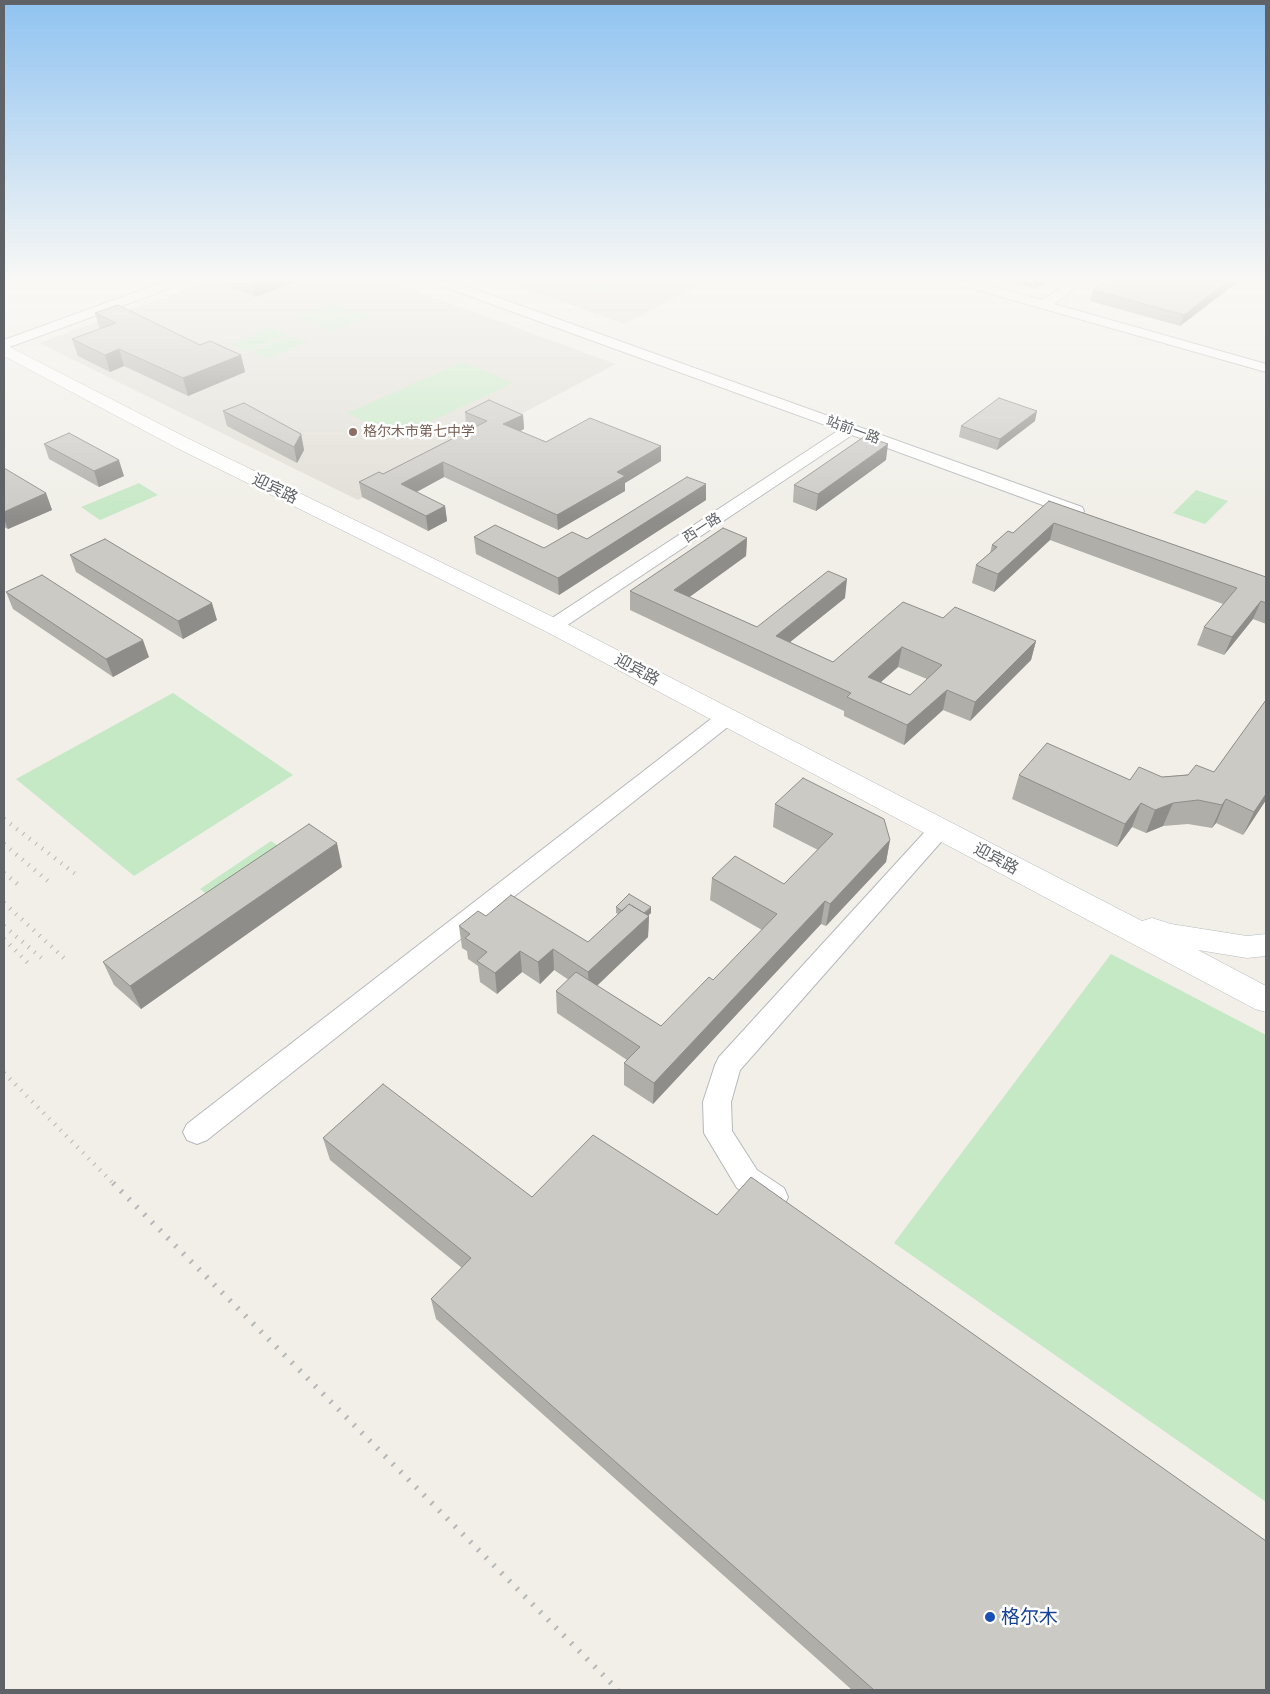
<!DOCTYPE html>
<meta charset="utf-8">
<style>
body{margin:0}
#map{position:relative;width:1270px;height:1694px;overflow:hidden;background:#f1efe8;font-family:Inter,sans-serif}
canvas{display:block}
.frame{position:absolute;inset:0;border:5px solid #5f6368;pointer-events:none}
</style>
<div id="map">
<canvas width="1270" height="1694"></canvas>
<div class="frame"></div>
</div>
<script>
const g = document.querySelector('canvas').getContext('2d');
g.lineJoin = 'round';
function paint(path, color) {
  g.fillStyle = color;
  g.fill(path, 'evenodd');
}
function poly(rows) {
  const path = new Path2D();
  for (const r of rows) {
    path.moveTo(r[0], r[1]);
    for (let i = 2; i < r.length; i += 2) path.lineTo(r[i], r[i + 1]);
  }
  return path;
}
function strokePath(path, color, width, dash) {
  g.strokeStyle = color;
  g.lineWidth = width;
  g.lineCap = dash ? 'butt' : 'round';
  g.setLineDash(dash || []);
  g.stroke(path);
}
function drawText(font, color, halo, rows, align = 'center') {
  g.font = font + ' Inter,"Noto Sans SC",sans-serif';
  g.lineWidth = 5;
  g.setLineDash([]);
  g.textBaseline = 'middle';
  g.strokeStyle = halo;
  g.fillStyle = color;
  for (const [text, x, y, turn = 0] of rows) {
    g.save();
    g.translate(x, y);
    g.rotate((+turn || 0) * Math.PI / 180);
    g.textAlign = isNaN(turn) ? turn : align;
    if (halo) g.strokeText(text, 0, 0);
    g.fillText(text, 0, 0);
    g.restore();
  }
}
const education = poly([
 [209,281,389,281,616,364,358,500,39,343],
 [502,281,708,281,624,324]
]);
const green = poly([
 [605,281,616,285,602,292,571,282],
 [334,302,351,309,314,324,298,317],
 [352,310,369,316,332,332,315,325],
 [270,328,287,335,247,351,231,344],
 [291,336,307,342,268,359,251,352],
 [463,362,513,383,397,437,347,413],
 [139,483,158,495,100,520,81,507],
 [1196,490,1228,501,1205,524,1173,513],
 [173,693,293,775,134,876,16,779],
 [271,841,301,862,230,912,200,889],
 [1111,954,1266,1035,1266,1502,894,1243]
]);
const minor = poly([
 [166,281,184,281,182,284,4,349,4,340,166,281],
 [434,281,452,281,1082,507,1084,511,1082,515,1076,516,1070,515,852,435,560,630,553,632,546,630,544,626,546,622,839,430,436,284,434,281],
 [954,281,974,281,1042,300,1071,281,1086,281,1054,304,1266,364,1266,372,956,284,954,281],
 [727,711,734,712,737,717,734,722,207,1140,197,1144,187,1140,183,1132,187,1124,720,712,727,711],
 [940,821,948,824,951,829,948,834,740,1070,731,1102,732,1131,757,1170,784,1188,788,1197,784,1206,774,1210,764,1206,737,1188,704,1133,703,1102,715,1065,719,1057,932,824,940,821]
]);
const secondary = poly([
 [4,344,189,439,561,621,1142,921,1152,918,1171,924,1247,936,1266,934,1266,956,1247,958,1198,950,1266,986,1266,1012,1255,1009,545,631,175,447,4,356,4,344]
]);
const railFar1 = poly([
 [4,819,78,876],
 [4,844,49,882],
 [4,873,20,886],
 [4,903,64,958],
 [4,926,45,961],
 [4,939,28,963],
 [4,1073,114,1184]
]);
const rail = poly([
 [113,1183,618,1690]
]);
const wall = poly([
 [222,281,297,281,255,297,222,283],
 [1007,281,1047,281,1035,289],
 [1239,281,1180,326,1090,301,1093,290],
 [95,313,200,345,241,355,245,372,188,396,124,366,110,372,78,356,72,339,100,329],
 [223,411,301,434,304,450,297,463,227,426],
 [465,412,523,415,524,429,520,431,546,442,661,446,661,461,625,483,625,491,558,530,444,477,417,492,445,506,447,521,428,531,362,497,359,482,383,474,472,429,466,426],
 [1035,421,997,450,959,437,961,426],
 [44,444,124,476,99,487,49,459],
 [886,460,816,511,793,502,794,485],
 [4,468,46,493,52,510,8,529,4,527],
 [706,484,706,500,559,595,476,554,474,537,544,548,587,539],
 [1049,501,1266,577,1266,624,1253,619,1224,655,1197,645,1204,627,1223,604,1050,540,994,592,972,583,976,565,990,553,992,545,1013,533],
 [747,538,746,556,689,597,757,627,845,598,790,642,833,662,943,618,1036,641,1031,660,970,721,943,710,904,745,844,716,844,711,630,610,630,591],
 [898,667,927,679,910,695,881,682],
 [70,555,217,620,183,639,76,572],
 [6,592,149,657,113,677,13,609],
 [1266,700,1266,800,1243,835,1216,823,1212,828,1188,824,1163,826,1146,833,1132,827,1117,847,1012,799,1019,775,1130,780,1214,772],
 [775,804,890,840,886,862,826,926,821,924,653,1104,624,1085,624,1063,627,1060,557,1013,556,991,569,980,554,970,540,984,522,972,497,994,480,982,478,966,468,959,467,951,462,948,459,926,486,916,588,942,618,914,616,913,616,907,651,913,648,915,649,916,648,937,597,986,661,1026,713,980,762,930,710,900,712,878,784,884,818,850,773,827],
 [342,867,141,1009,114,985,103,962],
 [323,1138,532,1197,1266,1690,852,1690,436,1319,431,1299,462,1268,330,1160]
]);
const shadedWall = poly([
 [252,281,297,281,255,297],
 [1036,281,1047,281,1035,289],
 [1228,281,1239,281,1180,326,1184,315],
 [119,349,124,366,110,372,105,355],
 [241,355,245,372,188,396,183,378],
 [1037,411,1035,421,997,450,1000,439],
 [523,415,524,429,504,439,503,424],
 [301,434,304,450,297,463,294,447],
 [888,444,886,460,816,511,818,494],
 [661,446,661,461,625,483,625,491,558,530,557,515,617,472],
 [119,460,124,476,99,487,94,471],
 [443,462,444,477,403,499,401,484],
 [706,484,706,500,559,595,558,578],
 [46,493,52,510,8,529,4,519,4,512],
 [445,506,447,521,428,531,426,516],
 [1054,523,1050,540,994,592,998,574],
 [747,538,746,556,673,609,674,590],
 [847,579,845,598,774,655,776,636],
 [1261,601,1253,619,1224,655,1232,637],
 [212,603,217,620,183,639,178,621],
 [143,640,149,657,113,677,106,659],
 [1036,641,1031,660,970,721,975,702],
 [902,647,898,667,865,696,868,677],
 [947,690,943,710,904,745,907,725],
 [1266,794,1266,800,1243,835,1254,812],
 [1226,799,1216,823,1212,828,1222,805],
 [1141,803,1132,827,1117,847,1125,824],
 [1173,803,1163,826,1146,833,1155,810],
 [890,840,886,862,826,926,830,904],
 [337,843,342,867,141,1009,130,986],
 [825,901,821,924,653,1104,654,1083],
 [651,907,651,913,637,926,637,920],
 [649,916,648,937,589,993,588,972],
 [553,949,554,970,540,984,538,962],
 [520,951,522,972,497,994,495,973]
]);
const building = poly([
 [1106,281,1228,281,1184,315,1093,290,1106,281],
 [118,305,200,345,210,341,241,355,183,378,119,349,105,355,72,339,116,323,95,313,118,305],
 [999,398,1037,411,1000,439,961,426,999,398],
 [489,400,523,415,503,424,546,442,590,418,661,446,617,472,625,476,557,515,443,462,401,484,445,506,426,516,359,482,379,472,383,474,487,421,465,412,489,400],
 [244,403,301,434,294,447,223,411,244,403],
 [69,433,119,460,94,471,44,444,69,433],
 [865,436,888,444,818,494,794,485,865,436],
 [4,468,46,493,4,512,4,468],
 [687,477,706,484,558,578,474,537,495,525,544,548,572,532,587,539,687,477],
 [1049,501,1266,577,1266,603,1261,601,1232,637,1204,627,1237,588,1054,523,998,574,976,565,997,547,992,545,1008,531,1013,533,1049,501],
 [723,528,747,538,674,590,757,627,828,571,847,579,776,636,833,662,903,602,943,618,955,607,1036,641,975,702,947,690,907,725,847,697,851,693,630,591,723,528],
 [902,647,942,665,910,695,868,677,902,647],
 [105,539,212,603,178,621,70,555,105,539],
 [42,575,143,640,106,659,6,592,42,575],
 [1266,700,1266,794,1254,812,1226,799,1222,805,1198,800,1173,803,1155,810,1141,803,1125,824,1019,775,1047,743,1130,780,1139,767,1162,777,1188,775,1196,765,1214,772,1266,700],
 [803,778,884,819,890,840,830,904,825,901,654,1083,624,1063,640,1047,556,991,576,972,661,1026,709,977,713,980,777,914,712,878,735,856,784,884,833,834,775,804,803,778],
 [309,824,337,843,130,986,103,962,309,824],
 [629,894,651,907,644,913,629,904,622,911,616,907,629,894],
 [511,895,588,942,629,904,649,916,588,972,553,949,538,962,520,951,495,973,477,961,487,952,465,938,470,934,459,926,478,911,486,916,511,895],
 [383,1084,532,1197,593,1135,717,1215,751,1177,1266,1541,1266,1690,874,1690,431,1299,471,1258,323,1138,383,1084]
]);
const markers = [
 [353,432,5,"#8d6e63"],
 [990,1617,6,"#1a4fb4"]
];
const farStreetnames = [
 ["站前一路",853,430,20],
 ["西一路",702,528,-33]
];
const farEducationnames = [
 ["格尔木市第七中学",363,432]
];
const streetNames = [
 ["迎宾路",275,489,26],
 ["迎宾路",637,670,28],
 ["迎宾路",996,859,28]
];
const nearTransitnames = [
 ["格尔木",1001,1617]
];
paint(education, '#e1ded6');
paint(green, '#c5e8c5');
strokePath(minor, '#b5b8bc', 2);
strokePath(secondary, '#b6babf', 1);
paint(minor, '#fff');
paint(secondary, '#fff');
strokePath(railFar1, '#b6b7b8', 4.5, [1, 7]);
strokePath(rail, '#b6b7b8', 5.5, [2, 9]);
paint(wall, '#afaea9');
paint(shadedWall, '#8f8d8a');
paint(building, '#cccac5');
strokePath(building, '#8f8d8a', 1);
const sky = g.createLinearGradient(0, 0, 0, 518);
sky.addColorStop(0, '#8fc3f1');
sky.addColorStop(0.54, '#f9f8f5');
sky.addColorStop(1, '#f9f8f500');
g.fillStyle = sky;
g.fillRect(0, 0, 1270, 518);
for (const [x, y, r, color] of markers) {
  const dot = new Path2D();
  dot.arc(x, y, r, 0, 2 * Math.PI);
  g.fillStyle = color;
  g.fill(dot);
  strokePath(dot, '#fff', 2);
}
drawText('14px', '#5f6368', '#fff', farStreetnames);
drawText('14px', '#785e54', '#fff', farEducationnames, 'left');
drawText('16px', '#5f6368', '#fff', streetNames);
drawText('19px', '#164399', '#fff', nearTransitnames, 'left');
</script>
